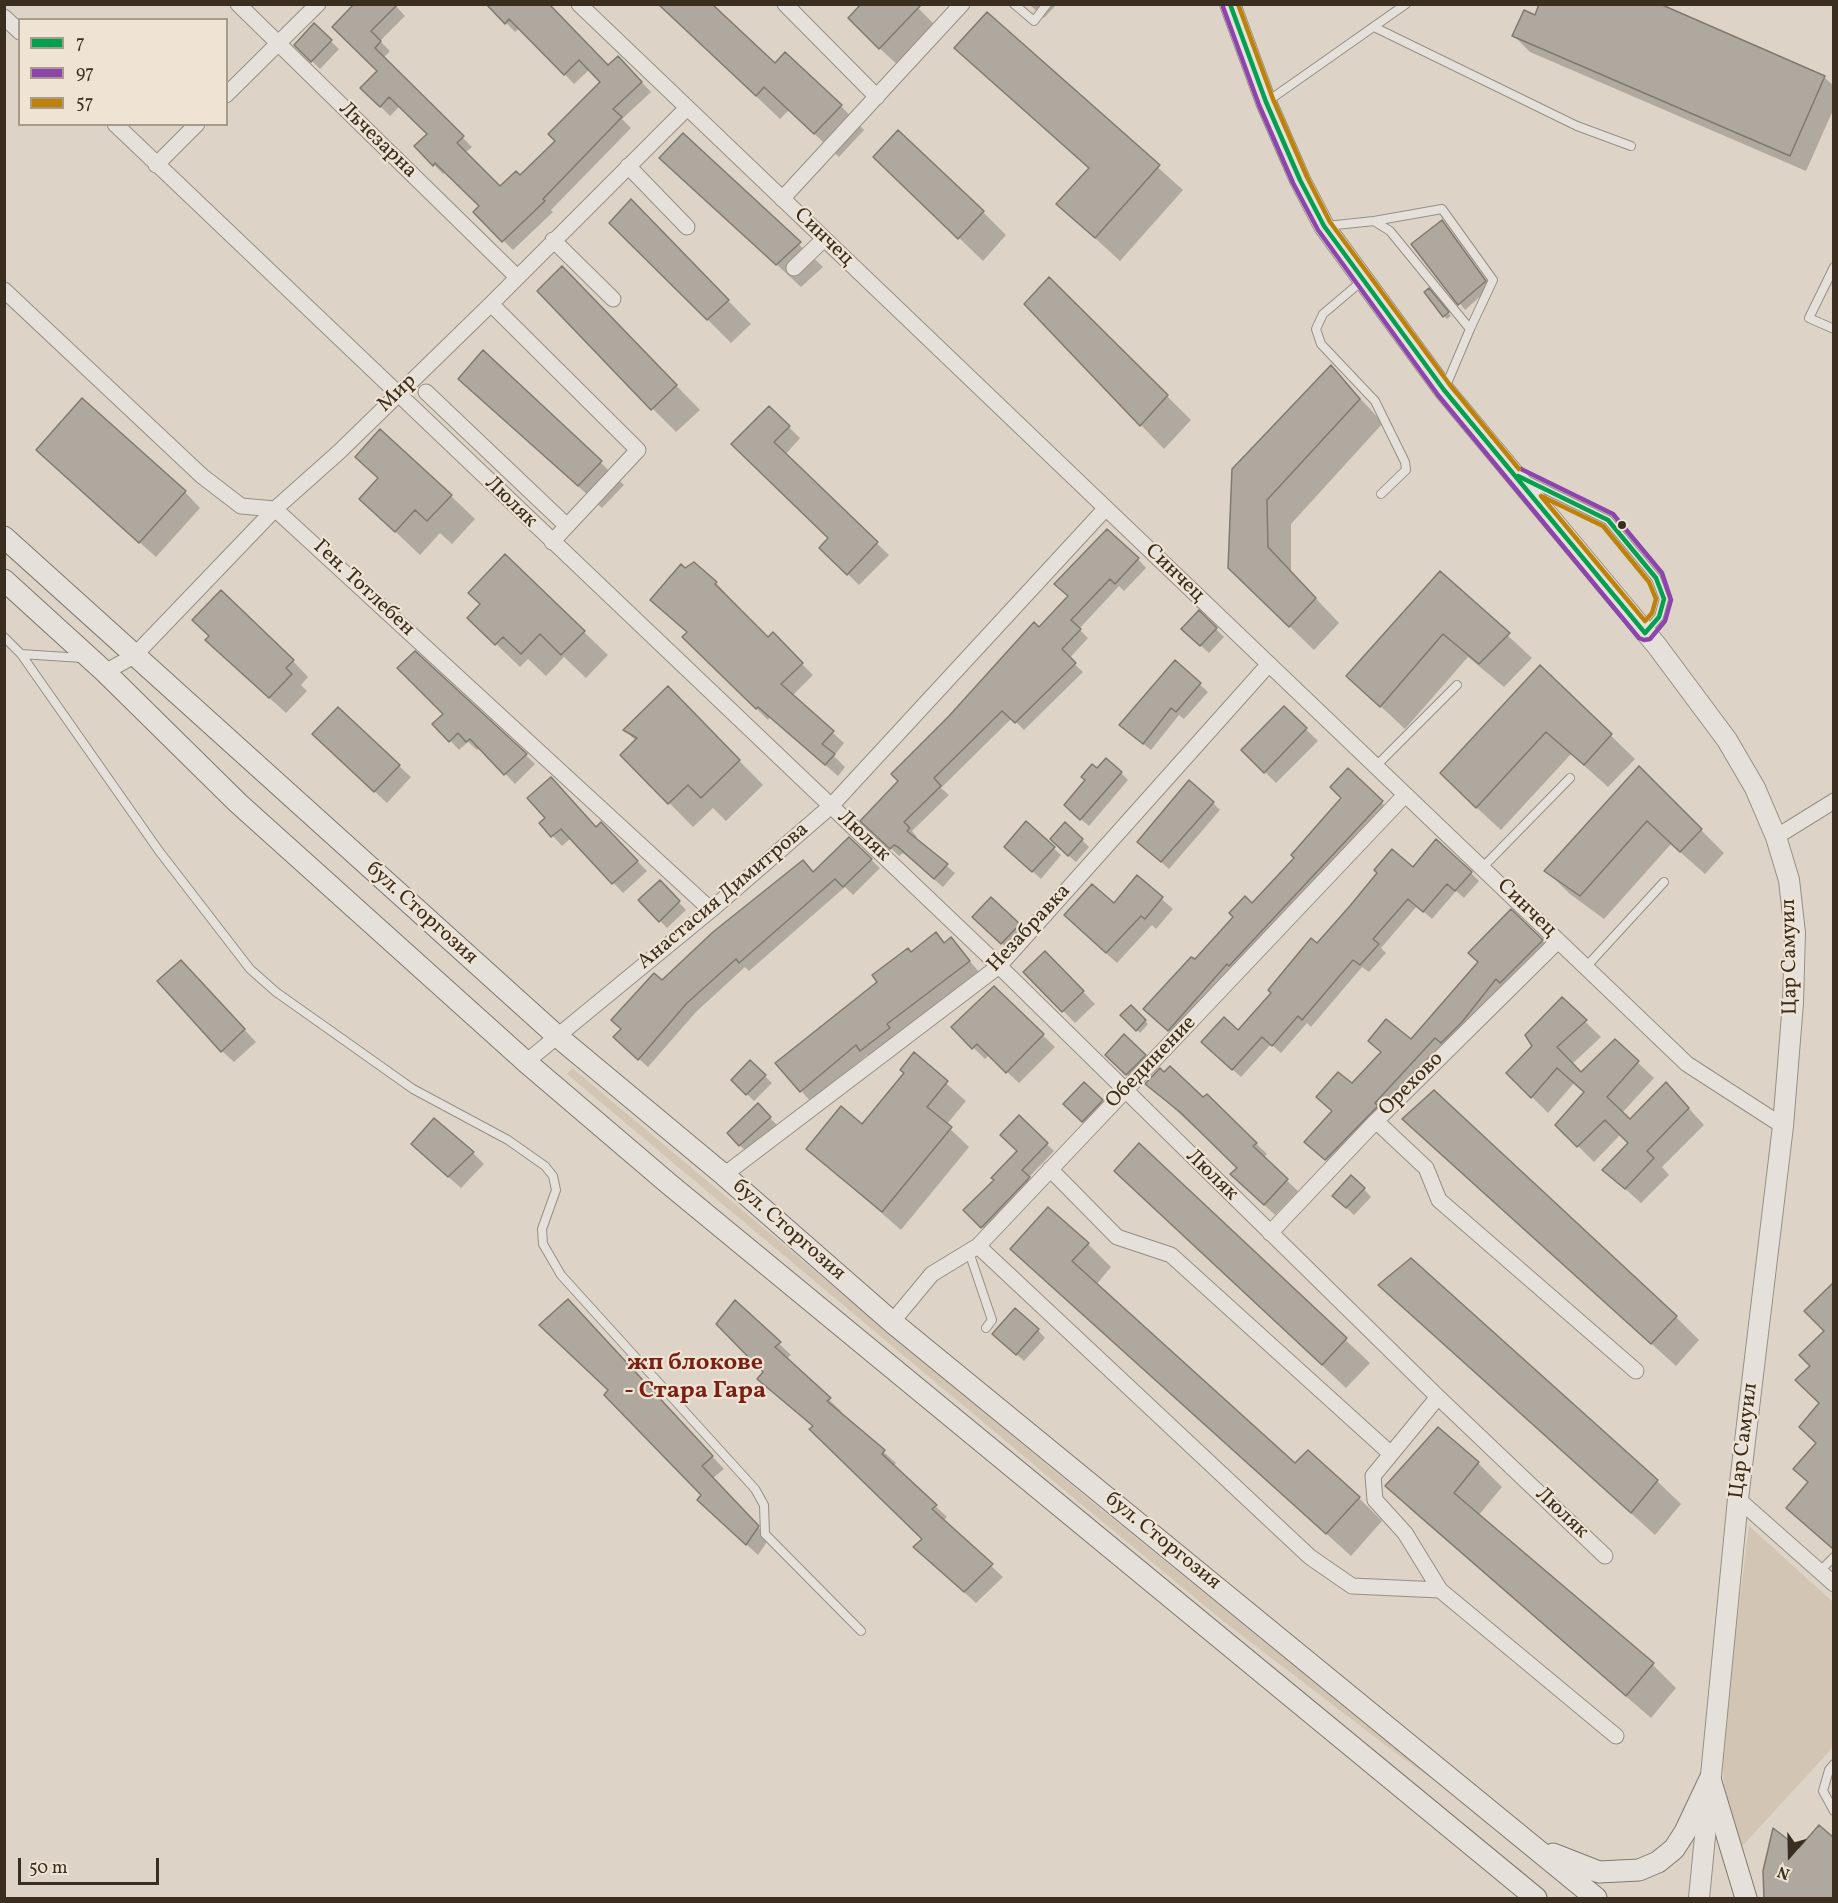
<!DOCTYPE html>
<meta charset="utf-8">
<style>
body{margin:0}
#map{position:relative;width:1838px;height:1903px;overflow:hidden;background:#ddd4c7;font-family:Vollkorn,serif}
canvas{display:block}
.frame{position:absolute;inset:0;border:6px solid #3a2e21;pointer-events:none}
.legend{position:absolute;left:18px;top:18px;width:210px;height:108px;box-sizing:border-box;background:#efe4d4;border:2px solid #a79b8c;margin:0;padding:8px 10px;list-style:none;font-size:18px;color:#3a2e21}
.legend li{display:flex;align-items:center;gap:12px;height:30px}
.legend b{width:30px;border:2px solid #a79b8c}
.north{position:absolute;left:1760px;top:1825px;width:60px;height:60px;-webkit-text-stroke:4px #efe4d4;paint-order:stroke;rotate:200deg;font-size:16px;font-weight:700;line-height:24px;text-align:center;color:#3a2e21}
.north::after{content:'';display:block;margin:auto;width:21px;height:27px;background:#3a2e21;clip-path:polygon(50% 0,100% 100%,50% 72%,0 100%)}
.scale{position:absolute;left:18px;top:1858px;width:141px;height:27px;box-sizing:border-box;border:3px solid #3a2e21;border-top:0;padding-left:8px;font-size:18px;line-height:21px;white-space:nowrap;color:#3a2e21;-webkit-text-stroke:4px #efe4d4;paint-order:stroke}
</style>
<div id="map">
<canvas width="1838" height="1903"></canvas>
<div class="frame"></div>
<ul class="legend">
<li><b style="height:8px;background:#03a04f"></b>7</li>
<li><b style="height:8px;background:#8e44ad"></b>97</li>
<li><b style="height:8px;background:#be820a"></b>57</li>
</ul>
<div class="north">N</div>
<div class="scale">50 m</div>
</div>
<script>
const g = document.querySelector('canvas').getContext('2d');
g.lineJoin = 'round';
function paint(path, color) {
  g.fillStyle = color;
  g.fill(path, 'evenodd');
}
function poly(rows) {
  const path = new Path2D();
  for (const r of rows) {
    path.moveTo(r[0], r[1]);
    for (let i = 2; i < r.length; i += 2) path.lineTo(r[i], r[i + 1]);
  }
  return path;
}
function strokePath(path, color, width, dash) {
  g.strokeStyle = color;
  g.lineWidth = width;
  g.lineCap = dash ? 'butt' : 'round';
  g.setLineDash(dash || []);
  g.stroke(path);
}
function drawText(font, color, halo, rows, align = 'center') {
  g.font = font + ' Vollkorn,serif';
  g.lineWidth = 4.5;
  g.setLineDash([]);
  g.textBaseline = 'middle';
  g.strokeStyle = halo;
  g.fillStyle = color;
  for (const [text, x, y, turn = 0] of rows) {
    g.save();
    g.translate(x, y);
    g.rotate((+turn || 0) * Math.PI / 180);
    g.textAlign = isNaN(turn) ? turn : align;
    if (halo) g.strokeText(text, 0, 0);
    g.fillText(text, 0, 0);
    g.restore();
  }
}
const green = poly([
 [572,1068,1081,1493,1444,1787,1401,1757,1227,1624,1081,1504,567,1074],
 [1749,1526,1833,1602,1834,1746,1736,1853,1724,1793,1722,1741]
]);
const shadow = poly([
 [394,4,405,16,380,41,390,51,383,58,472,147,465,153,500,188,520,177,557,141,602,82,590,69,574,84,520,28,515,32,488,4,608,67,628,68,651,92,622,119,631,128,551,210,553,212,513,250,475,212,481,206,446,171,443,174,416,146,429,134,400,106,390,116,362,88,379,71,334,27],
 [659,4,775,65,841,106,864,130,839,157,789,110,780,119],
 [914,4,942,32,904,71,873,42],
 [1029,4,1057,4,1044,18],
 [987,14,1183,190,1120,261,1058,204,1089,169,956,48],
 [1535,17,1824,77,1834,86,1834,108,1806,171,1530,52,1514,36],
 [314,25,339,49,320,69,296,45],
 [683,135,823,267,801,287,661,158],
 [899,180,983,212,1006,235,983,261],
 [1442,222,1491,287,1465,310,1413,245],
 [611,223,654,225,751,324,731,343],
 [1049,279,1191,420,1164,449,1141,425],
 [586,292,700,410,676,432,653,409],
 [1432,294,1451,316,1447,319,1444,316],
 [1331,367,1383,423,1291,524,1291,572,1339,623,1314,650,1229,568],
 [460,379,600,462,624,485,602,508],
 [769,408,800,438,785,455,889,555,859,585,821,548,830,538,734,444],
 [357,457,451,496,475,519,452,544,440,533,420,555,361,499,379,479],
 [53,465,185,492,200,508,156,557],
 [1138,559,1146,568,1124,591,1119,586,1079,629,1088,638,1069,659,1083,672,1024,730,1012,718,941,788,949,795,912,831,917,837,915,839,955,873,943,887,903,853,899,856,863,821,1039,629],
 [1440,573,1532,658,1504,687,1468,657,1405,729,1348,676],
 [716,583,768,639,773,635,813,675,792,696,844,743,834,756,845,767,838,776,770,717,768,720,684,637,688,633,663,611],
 [1199,612,1224,637,1209,653,1191,637],
 [469,618,584,632,608,655,586,678,564,657,546,676,528,659,520,667],
 [211,636,293,661,308,677,301,685,307,691,286,713,223,656],
 [1175,662,1208,692,1184,719,1179,715,1151,750,1128,732],
 [1540,667,1635,759,1608,787,1571,754,1501,830,1465,797],
 [668,688,763,785,726,821,713,808,693,827,622,755,636,741,625,730],
 [1284,708,1318,741,1276,783,1243,750],
 [435,724,526,755,535,764,515,784,480,747,477,750,468,742,459,750],
 [326,746,399,766,411,777,387,803],
 [1639,768,1724,853,1705,874,1671,844,1604,919,1570,894,1546,871],
 [1098,770,1121,773,1128,780,1089,826,1073,813],
 [1348,770,1389,810,1176,1037,1153,1016,1195,961,1296,858,1343,798],
 [1213,803,1220,810,1169,869,1147,849],
 [541,823,596,829,601,824,647,871,623,893,571,838,562,846],
 [1026,823,1061,855,1041,879,1013,854],
 [849,839,880,868,853,895,845,887,749,971,745,967,696,1012,648,1067,624,1046,803,862,814,873],
 [1082,840,1089,847,1076,862,1059,847],
 [1413,869,1471,873,1479,881,1464,898,1456,891,1432,919,1417,906,1381,948,1386,953,1369,972,1362,967,1311,1027,1307,1023,1281,1053,1271,1044,1241,1077,1211,1050,1238,1032,1317,945],
 [1137,877,1173,909,1156,929,1152,925,1117,963,1076,926,1114,905],
 [660,882,686,910,667,928,640,900],
 [1511,911,1552,950,1336,1169,1316,1151,1334,1112,1352,1086,1411,1041,1480,962],
 [974,917,1019,925,1027,932,1009,950],
 [935,934,945,944,951,939,979,972,872,1060,867,1055,811,1102,777,1063],
 [1045,953,1095,1004,1075,1023,1025,972],
 [192,973,256,1042,234,1062,222,1051],
 [994,988,1055,1047,1019,1083,989,1055,985,1059,953,1028],
 [1562,999,1601,1037,1572,1064,1581,1074,1615,1041,1654,1078,1622,1113,1630,1121,1681,1100,1704,1125,1662,1167,1669,1175,1641,1203,1604,1170,1630,1143,1621,1134,1594,1162,1557,1125,1585,1093,1574,1083,1548,1113,1508,1073,1534,1046],
 [1131,1007,1148,1024,1140,1033,1122,1015],
 [1124,1037,1152,1063,1135,1082,1107,1055],
 [914,1055,966,1101,946,1125,969,1147,901,1230,808,1149,863,1126,906,1074],
 [750,1062,772,1083,754,1101,733,1080],
 [1084,1084,1109,1108,1090,1128,1065,1104],
 [1158,1094,1203,1099,1207,1096,1267,1154,1263,1158,1298,1191,1275,1215,1243,1185,1239,1168],
 [758,1106,777,1125,747,1153,729,1133],
 [1019,1118,1054,1151,1028,1178,1036,1186,989,1234,966,1210,996,1180,1019,1151],
 [1404,1120,1676,1317,1699,1340,1676,1366],
 [1139,1146,1370,1363,1346,1388,1140,1194],
 [473,1153,484,1164,461,1188,425,1156],
 [1364,1189,1371,1197,1354,1215,1341,1203],
 [1088,1244,1111,1267,1096,1285,1296,1465,1359,1498,1382,1521,1351,1556,1012,1249],
 [1380,1285,1657,1481,1681,1504,1655,1535],
 [1832,1286,1834,1288,1834,1549,1788,1508,1809,1483,1795,1469,1817,1444,1820,1403,1812,1366,1826,1331],
 [735,1302,791,1355,786,1359,841,1411,839,1413,896,1463,893,1466,947,1517,943,1521,1003,1577,976,1603,915,1548,924,1539,814,1427,759,1379,765,1372],
 [579,1313,724,1469,713,1478,769,1539,758,1555,710,1511,703,1495],
 [1038,1330,1045,1338,1024,1361,1002,1341],
 [1478,1463,1502,1487,1478,1516,1652,1664,1676,1688,1651,1718,1411,1510,1388,1486],
 [1819,1827,1834,1839,1834,1898,1767,1898,1799,1850]
]);
const building = poly([
 [354,4,398,4,371,31,381,41,375,48,464,136,457,143,500,186,516,171,520,175,555,141,548,134,600,82,579,60,564,75,509,19,505,24,486,4,549,4,608,65,618,56,642,82,613,109,622,117,543,199,545,201,502,242,473,212,479,206,435,163,433,166,414,146,427,134,389,97,380,107,360,88,377,71,332,27,354,4],
 [658,4,712,4,775,63,785,52,842,105,814,134,764,87,756,96,658,4],
 [861,4,922,4,879,49,848,18,861,4],
 [1539,4,1660,4,1825,76,1790,156,1512,36,1524,10,1535,15,1539,4],
 [987,12,1160,165,1095,238,1056,204,1089,168,954,48,987,12],
 [314,23,332,40,311,62,294,45,314,23],
 [898,130,984,211,958,239,873,157,898,130],
 [683,133,801,242,776,265,659,158,683,133],
 [631,199,729,300,707,320,609,223,631,199],
 [1442,220,1486,281,1458,305,1411,244,1442,220],
 [562,266,677,385,651,410,537,291,562,266],
 [1049,277,1168,395,1140,426,1024,304,1049,277],
 [1429,288,1449,312,1443,317,1424,292,1429,288],
 [483,350,602,461,578,486,458,379,483,350],
 [1331,365,1360,399,1267,500,1268,547,1316,598,1289,627,1228,568,1232,469,1331,365],
 [82,398,186,491,139,543,36,450,82,398],
 [769,406,790,426,774,442,878,542,847,575,819,548,828,538,731,444,769,406],
 [380,429,452,495,427,521,415,510,395,532,359,499,378,478,355,457,380,429],
 [1107,529,1139,558,1115,584,1110,579,1071,620,1081,629,1062,649,1076,663,1015,723,1002,711,934,778,941,786,904,822,910,828,907,831,948,864,934,879,898,847,894,845,890,849,860,821,898,781,891,774,949,716,1034,622,1039,627,1068,596,1054,584,1107,529],
 [505,554,585,631,561,655,540,634,521,654,503,637,495,645,467,618,480,604,468,593,505,554],
 [694,562,717,582,715,584,768,637,773,632,803,663,781,684,834,731,822,744,835,754,825,765,758,707,756,709,682,637,687,632,650,600,681,564,685,568,694,562],
 [1440,571,1510,633,1479,664,1443,634,1380,707,1346,676,1440,571],
 [221,590,294,660,286,668,292,674,269,698,205,640,209,636,192,620,221,590],
 [1199,610,1217,628,1200,646,1181,629,1199,610],
 [415,651,527,754,504,775,470,739,466,742,458,733,449,742,432,724,443,714,397,668,415,651],
 [1175,660,1201,683,1176,712,1171,708,1143,744,1119,725,1175,660],
 [1540,665,1612,734,1584,765,1546,732,1476,808,1440,773,1540,665],
 [668,686,740,760,701,798,688,785,668,804,620,755,637,738,623,730,668,686],
 [1284,706,1307,728,1264,773,1241,750,1284,706],
 [338,707,400,765,374,792,312,734,338,707],
 [1106,758,1122,772,1080,820,1064,805,1085,780,1081,777,1092,764,1097,768,1106,758],
 [1639,766,1702,829,1680,852,1647,821,1580,896,1544,871,1639,766],
 [1348,768,1383,801,1229,966,1227,964,1168,1031,1143,1009,1191,957,1195,959,1233,917,1229,913,1245,896,1252,903,1294,858,1291,855,1341,798,1330,787,1348,768],
 [551,777,596,827,601,822,638,861,612,884,561,829,551,837,539,823,545,818,527,798,551,777],
 [1189,780,1214,802,1161,862,1137,842,1189,780],
 [1026,821,1055,847,1032,872,1004,847,1026,821],
 [1065,822,1083,839,1068,856,1050,839,1065,822],
 [849,837,872,859,843,887,835,879,739,963,736,959,687,1003,638,1060,613,1037,621,1029,611,1020,654,973,662,980,713,932,803,860,813,872,849,837],
 [1436,839,1472,872,1455,891,1447,884,1423,912,1408,899,1373,939,1379,944,1360,965,1353,960,1302,1020,1298,1016,1272,1046,1262,1037,1232,1070,1201,1042,1224,1017,1238,1030,1271,993,1268,990,1311,938,1317,943,1349,907,1377,873,1374,870,1392,849,1413,867,1436,839],
 [1137,875,1163,897,1145,919,1141,916,1106,953,1064,915,1092,884,1114,903,1137,875],
 [660,880,680,901,659,922,638,900,660,880],
 [991,897,1020,924,1001,944,972,917,991,897],
 [1511,909,1543,940,1500,983,1496,979,1462,1022,1441,1043,1435,1038,1375,1103,1378,1106,1325,1160,1304,1142,1332,1111,1316,1097,1338,1072,1352,1083,1381,1052,1368,1041,1386,1019,1411,1039,1478,962,1468,953,1511,909],
 [936,932,944,943,951,937,970,961,887,1024,890,1028,860,1051,856,1045,800,1092,775,1063,877,982,872,975,908,948,911,952,936,932],
 [1045,951,1084,991,1062,1012,1023,972,1045,951],
 [181,960,245,1029,221,1052,157,981,181,960],
 [994,986,1044,1034,1006,1073,977,1044,972,1049,951,1027,994,986],
 [1562,997,1587,1020,1557,1047,1581,1072,1615,1039,1639,1061,1607,1097,1630,1119,1666,1082,1689,1108,1647,1151,1654,1158,1625,1189,1602,1170,1628,1143,1605,1120,1577,1147,1555,1125,1584,1092,1557,1068,1531,1098,1506,1073,1532,1046,1525,1035,1562,997],
 [1131,1005,1146,1020,1136,1031,1120,1015,1131,1005],
 [1124,1034,1146,1055,1126,1075,1105,1055,1124,1034],
 [914,1052,948,1081,927,1107,952,1127,882,1212,806,1149,841,1106,862,1124,904,1073,900,1070,914,1052],
 [750,1060,766,1075,746,1095,731,1080,750,1060],
 [1170,1066,1203,1097,1207,1094,1257,1143,1253,1146,1288,1179,1264,1205,1230,1174,1237,1168,1180,1112,1145,1084,1160,1068,1164,1072,1170,1066],
 [1084,1082,1103,1100,1082,1122,1063,1104,1084,1082],
 [1434,1090,1677,1316,1651,1344,1402,1119,1434,1090],
 [758,1103,771,1117,739,1146,727,1133,758,1103],
 [1019,1115,1048,1143,1022,1170,1030,1177,981,1228,963,1210,994,1180,991,1178,1017,1151,1000,1135,1019,1115],
 [434,1118,474,1152,448,1177,411,1144,434,1118],
 [1139,1143,1347,1338,1322,1365,1114,1171,1139,1143],
 [1351,1175,1365,1188,1346,1208,1332,1196,1351,1175],
 [1048,1207,1089,1243,1072,1261,1295,1463,1308,1450,1360,1497,1326,1534,1010,1249,1048,1207],
 [1411,1258,1658,1480,1631,1513,1378,1285,1411,1258],
 [1833,1283,1833,1549,1786,1508,1808,1482,1793,1469,1816,1443,1799,1427,1819,1403,1795,1380,1810,1366,1799,1355,1824,1331,1804,1311,1833,1283],
 [568,1299,713,1456,702,1466,759,1526,746,1545,697,1500,701,1495,604,1395,608,1390,539,1325,568,1299],
 [735,1300,781,1342,775,1347,831,1398,827,1401,885,1450,882,1454,937,1505,932,1509,993,1564,964,1592,913,1547,922,1539,809,1429,813,1426,757,1379,763,1372,716,1324,735,1300],
 [1015,1308,1039,1329,1016,1355,992,1334,1015,1308],
 [1438,1427,1479,1462,1454,1493,1654,1663,1626,1696,1385,1486,1438,1427],
 [1819,1825,1833,1837,1833,1899,1764,1899,1763,1871,1773,1828,1799,1848,1819,1825]
]);
const service = poly([
 [1014,4,1034,21,1047,4],
 [1374,27,1577,126,1631,146],
 [1268,101,1406,4],
 [1374,221,1442,209,1493,280,1470,329],
 [1326,226,1374,221,1390,231,1470,329,1445,388],
 [1834,267,1809,318,1834,329],
 [1362,281,1323,314,1316,329,1321,344,1375,401,1405,462,1406,470,1381,494],
 [1526,480,1608,520,1656,578,1664,599,1659,617,1646,632],
 [4,637,21,654,82,658],
 [21,654,159,851,250,969,276,992,413,1089,508,1140,545,1166,553,1176,556,1190,542,1229,543,1244,561,1275,755,1489,764,1505,765,1534,861,1631],
 [1376,766,1457,685],
 [1483,867,1570,778],
 [1586,967,1664,882],
 [969,1252,992,1320,986,1328],
 [1819,1572,1834,1557],
 [1834,1764,1829,1770,1823,1791,1834,1811]
]);
const minor = poly([
 [238,4,516,276],
 [579,4,1687,1064,1783,1126],
 [785,4,877,97],
 [4,17,20,32],
 [226,95,318,4],
 [115,124,999,966,1438,1397,1605,1556],
 [156,165,197,124],
 [628,166,687,227],
 [782,199,962,4],
 [553,240,613,299],
 [794,268,824,239],
 [4,290,202,476,241,506,275,509,711,910],
 [491,304,638,450,552,542],
 [426,392,567,526],
 [105,672,134,656,275,509,339,452,491,304,687,108],
 [1776,837,1834,801],
 [526,1062,711,910,831,806,1106,508],
 [1376,1121,1426,1168,1439,1200,1636,1371],
 [1050,1169,1117,1237,1171,1255,1391,1454],
 [724,1175,999,966,1269,664],
 [1270,1233,1376,1121,1558,941],
 [978,1246,1310,1557,1352,1586,1440,1590],
 [892,1322,932,1274,978,1246,1405,795],
 [1438,1397,1373,1476,1375,1500,1405,1533,1440,1590,1616,1736],
 [1738,1499,1834,1584]
]);
const tertiary = poly([
 [1230,4,1266,102,1300,180,1324,226,1444,390,1657,646,1727,740,1755,788,1776,837,1789,880,1795,933,1793,1003,1783,1126,1738,1499,1699,1898]
]);
const secondary = poly([
 [4,537,557,1036,724,1175,892,1322,1596,1898],
 [4,580,105,672,238,803,526,1062,669,1184,1536,1898],
 [1710,1779,1746,1898],
 [1553,1854,1599,1872,1639,1870,1658,1862,1674,1849,1685,1832,1710,1779]
]);
const bus1 = poly([
 [1230,4,1266,102,1300,180,1324,226,1444,390,1645,633,1659,617,1664,599,1656,578,1608,520,1518,476]
]);
const bus2 = poly([
 [1223,7,1259,105,1293,183,1318,230,1438,395,1639,638,1644,640,1650,639,1665,621,1671,600,1662,573,1613,514,1521,469]
]);
const bus3 = poly([
 [1238,4,1273,99,1307,177,1330,222,1450,385,1519,469],
 [1541,496,1603,526,1649,582,1656,599,1652,613,1645,621,1541,496]
]);
const markers = [
 [1622,525,5,"#3a2e21"]
];
const streetNames = [
 ["Лъчезарна",377,141,44],
 ["Синчец",823,238,44],
 ["Мир",398,394,-44],
 ["Люляк",510,503,44],
 ["Синчец",1174,574,44],
 ["Ген. Тотлебен",363,589,43],
 ["Люляк",863,837,43],
 ["Анастасия Димитрова",724,897,-40],
 ["Синчец",1526,909,44],
 ["бул. Сторгозия",421,914,42],
 ["Незабравка",1030,929,-47],
 ["Цар Самуил",1791,957,-91],
 ["Обединение",1152,1063,-46],
 ["Орехово",1412,1085,-45],
 ["Люляк",1211,1176,44],
 ["бул. Сторгозия",788,1231,41],
 ["Цар Самуил",1745,1441,-83],
 ["Люляк",1561,1514,43],
 ["бул. Сторгозия",1162,1542,39]
];
const quarterNames = [
 ["жп блокове",695,1365],
 ["- Стара Гара",695,1393]
];
paint(green, '#d3c5b3');
paint(shadow, '#0003');
paint(building, '#afa89e');
strokePath(building, '#7f7970', 1.5);
strokePath(service, '#968f86', 10);
strokePath(minor, '#968f86', 17);
strokePath(tertiary, '#968f86', 22);
strokePath(secondary, '#7f7970', 23);
strokePath(service, '#e5e0da', 8);
strokePath(minor, '#e5e0da', 15);
strokePath(tertiary, '#e5e0da', 20);
strokePath(secondary, '#e5e0da', 21);
strokePath(bus1, '#03a04f', 4.5);
strokePath(bus2, '#8e44ad', 4.5);
strokePath(bus3, '#be820a', 4.5);
for (const [x, y, r, color] of markers) {
  const dot = new Path2D();
  dot.arc(x, y, r, 0, 2 * Math.PI);
  g.fillStyle = color;
  g.fill(dot);
  strokePath(dot, '#efe4d4', 2);
}
drawText('21px', '#3a2e21', '#efe4d4', streetNames);
drawText('bold 24px', '#7a1f14', '#efe4d4', quarterNames);
</script>
